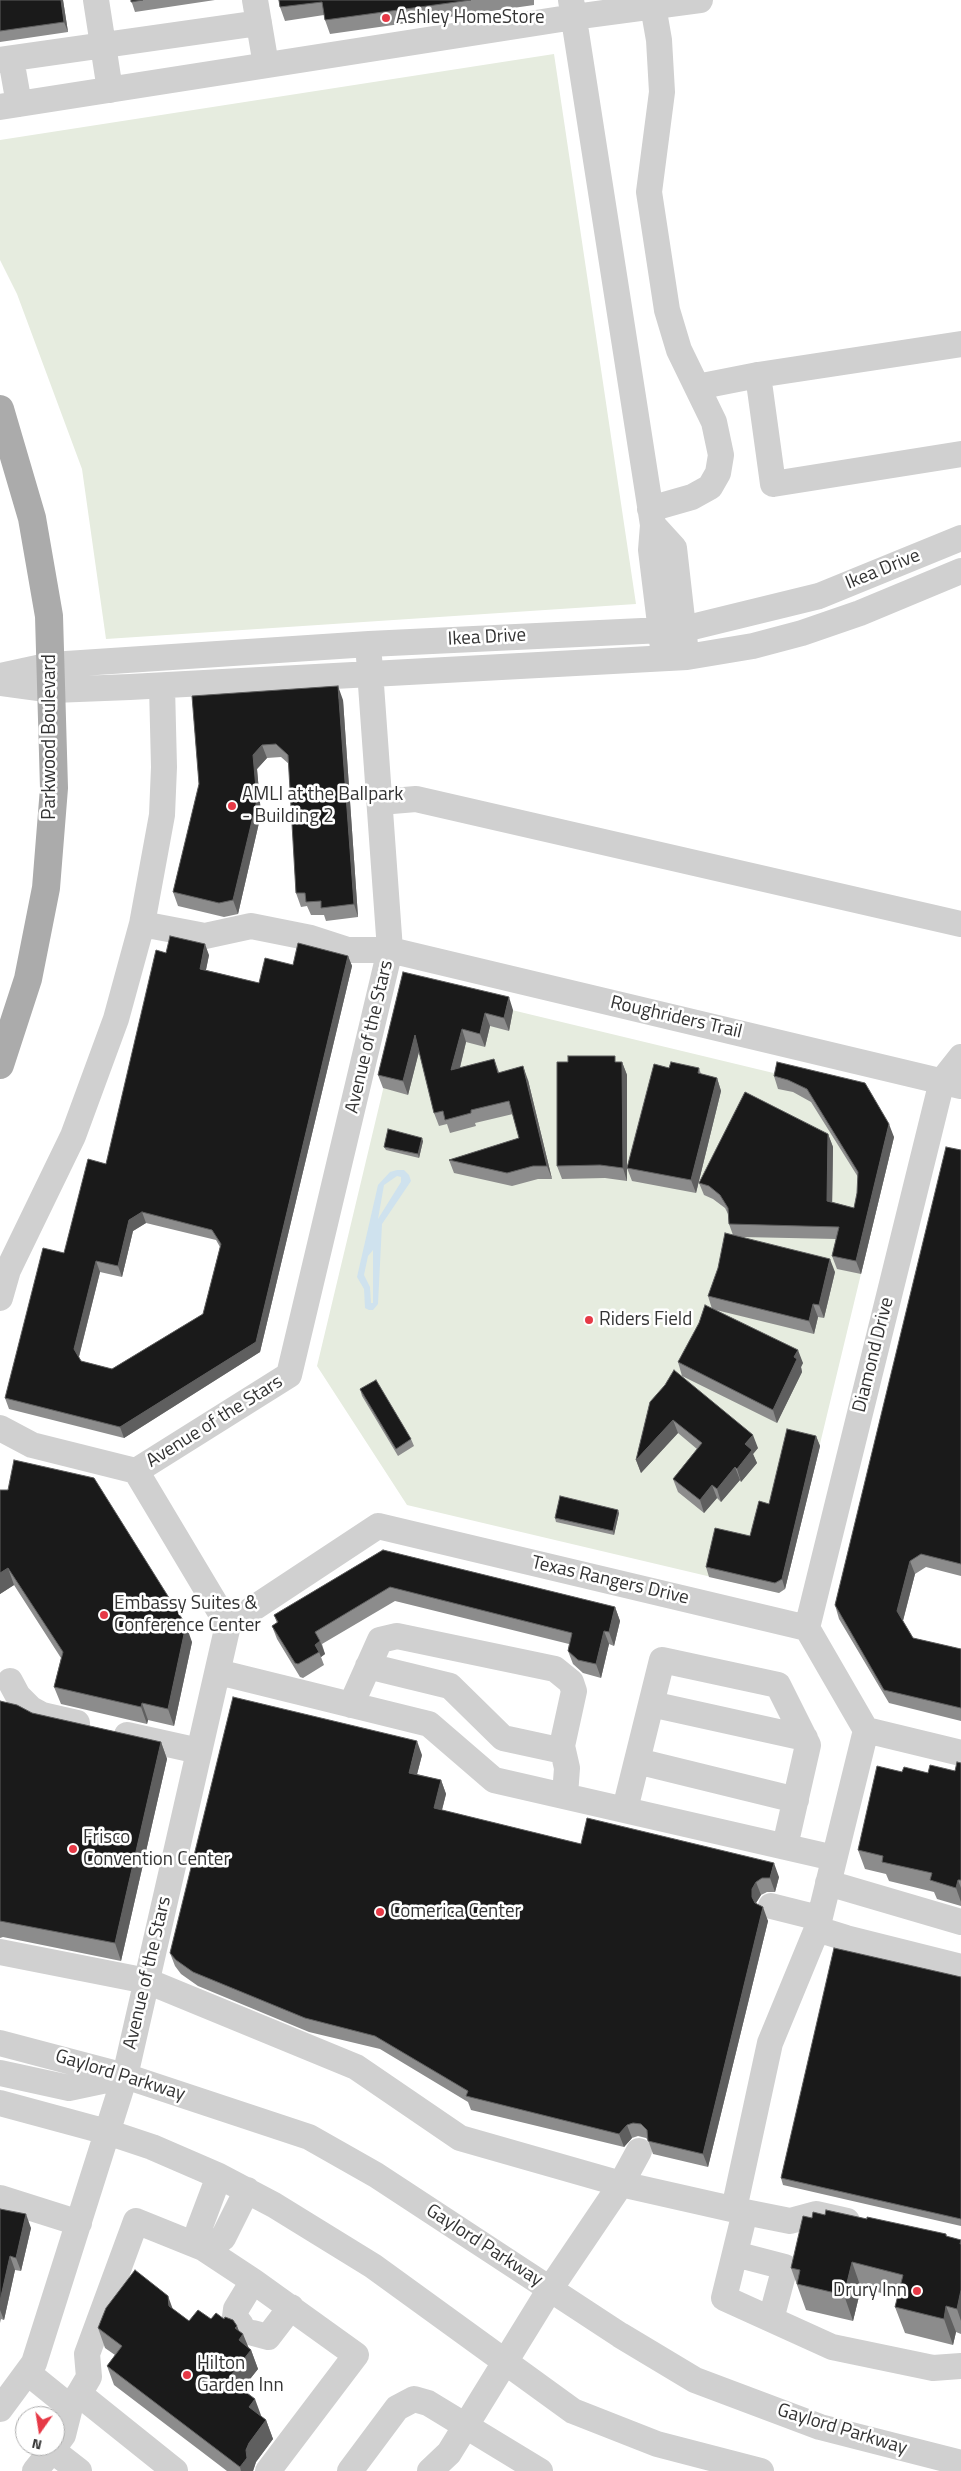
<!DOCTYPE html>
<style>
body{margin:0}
#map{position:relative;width:961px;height:2471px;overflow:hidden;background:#fff;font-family:"Titillium Web",sans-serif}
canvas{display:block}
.north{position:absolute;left:15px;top:2406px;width:50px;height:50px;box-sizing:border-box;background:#fff;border:1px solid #adadad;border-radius:50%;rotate:193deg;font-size:14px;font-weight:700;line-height:20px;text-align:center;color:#333}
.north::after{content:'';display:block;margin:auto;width:18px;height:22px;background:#e63946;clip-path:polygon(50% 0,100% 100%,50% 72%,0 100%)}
</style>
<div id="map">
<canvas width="961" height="2471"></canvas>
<div class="north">N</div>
</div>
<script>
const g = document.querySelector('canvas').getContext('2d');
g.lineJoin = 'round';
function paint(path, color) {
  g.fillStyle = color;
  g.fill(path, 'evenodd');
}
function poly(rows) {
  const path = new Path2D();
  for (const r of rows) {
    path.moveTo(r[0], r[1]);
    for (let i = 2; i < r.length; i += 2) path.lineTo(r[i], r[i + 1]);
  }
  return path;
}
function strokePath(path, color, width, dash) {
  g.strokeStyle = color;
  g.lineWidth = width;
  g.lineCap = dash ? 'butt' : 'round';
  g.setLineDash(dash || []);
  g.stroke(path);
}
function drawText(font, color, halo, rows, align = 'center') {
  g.font = font + ' "Titillium Web",sans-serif';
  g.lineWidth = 5;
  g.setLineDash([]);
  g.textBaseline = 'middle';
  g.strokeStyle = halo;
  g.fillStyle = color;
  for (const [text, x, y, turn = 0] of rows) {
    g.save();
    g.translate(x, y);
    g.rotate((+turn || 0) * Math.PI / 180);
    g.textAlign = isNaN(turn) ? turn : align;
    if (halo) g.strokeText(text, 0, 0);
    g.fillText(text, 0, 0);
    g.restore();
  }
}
const green = poly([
 [554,54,636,604,106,639,82,469,17,294,0,260,0,140],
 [408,985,869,1096,894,1137,785,1589,779,1593,407,1505,317,1366]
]);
const water = poly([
 [397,1170,404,1170,409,1175,411,1181,382,1224,378,1304,373,1310,369,1310,365,1308,364,1289,357,1277,378,1185,390,1172],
 [397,1176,401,1177,401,1182,378,1219,384,1185],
 [373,1250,373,1303,371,1303,370,1287,364,1275,368,1256]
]);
const minor = poly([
 [96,0,110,90],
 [255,0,266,65],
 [571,0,653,525,651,550,663,648],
 [11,59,19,104],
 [0,60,259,23],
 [0,107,574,17,700,0],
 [758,375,773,484,961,454],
 [697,387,758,375,961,344],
 [650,509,692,497,710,487,718,473,721,455,714,422,679,350,667,310,649,192,662,92,659,40,653,6],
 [653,525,674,548,685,645],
 [0,676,51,665,369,644,684,629,819,596,961,538],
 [0,683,53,690,130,687,687,657,753,646,802,633,860,613,961,571],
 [380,802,416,799,961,924],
 [142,924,205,936,251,926,311,938,348,950,390,950,961,1086],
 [0,1298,8,1270,73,1136,116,1019,142,924,162,815,164,767,162,686],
 [0,1428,32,1445,136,1471],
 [136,1471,289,1375,390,950,369,657],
 [228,1625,378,1526,807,1628,866,1730,961,1753],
 [807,1628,942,1081,961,1057],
 [368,1666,450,1686,503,1738,563,1751],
 [218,1672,429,1724,494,1780,834,1858],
 [10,1681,18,1696,31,1709,42,1715,77,1723],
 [651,1704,805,1738],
 [351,1705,380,1640,397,1636,555,1669,571,1682,574,1691,562,1746,567,1768,565,1795],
 [127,1735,199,1751],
 [637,1761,796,1800],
 [625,1809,662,1660,778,1685,808,1745,785,1846],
 [828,1883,961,1922],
 [771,1906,819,1918],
 [817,1929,846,1938,961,1967],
 [0,1952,147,1981,356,2067,460,2138,621,2184,745,2212],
 [0,2043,125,2076,309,2137,376,2175,620,2335,695,2380,820,2427,961,2463],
 [0,2073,69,2088,121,2077],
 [0,2103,107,2132,152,2147,219,2176,274,2205,373,2266,573,2411,657,2444,761,2471],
 [0,2198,79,2223],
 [734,2209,770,2043,817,1929,866,1730],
 [847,2221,816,2214,790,2221,745,2212,724,2298,832,2347,933,2368,961,2366],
 [203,2248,223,2238,247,2190],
 [203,2248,199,2229,219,2176],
 [735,2254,785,2267,771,2319],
 [241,2325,235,2317,236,2309,253,2281],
 [253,2333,268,2337,291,2307],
 [28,2373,70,2407,79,2394,89,2377,87,2354,136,2221,203,2248,253,2281,356,2355,268,2471],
 [79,2394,175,2471],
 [70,2407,63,2435,52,2450,79,2471],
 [0,2409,34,2363,125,2076,228,1625,136,1471],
 [35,2471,52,2450],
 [350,2471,397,2408,414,2399,428,2403,540,2471],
 [430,2471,449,2453,550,2289,621,2184,639,2151]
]);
const major = poly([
 [0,409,32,518,49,616,54,788,46,888,28,979,0,1065]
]);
const wall = poly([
 [0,0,63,0,68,32,0,42],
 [131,0,215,0,135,12],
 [279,0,534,0,534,5,330,34,325,20,324,15,285,21,280,7],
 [192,696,343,700,358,917,326,921,324,915,311,915,307,906,301,907,296,893,289,764,281,757,267,758,257,769,261,814,238,914,224,917,178,906,173,892,199,784],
 [166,953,209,955,206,970,259,983,293,965,348,956,352,966,260,1352,124,1438,9,1409,5,1398,64,1253,106,1164],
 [146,1223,216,1240,220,1247,203,1314,112,1369,81,1361,79,1357,100,1272,122,1277,133,1231],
 [403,972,513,1010,509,1031,490,1026,485,1047,466,1042,460,1068,494,1059,499,1072,528,1080,552,1179,538,1179,512,1186,454,1173,449,1160,519,1138,513,1114,475,1123,476,1126,450,1133,447,1124,439,1126,434,1113,419,1051,408,1095,383,1088,378,1075],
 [617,1062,622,1062,627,1075,627,1181,605,1178,562,1179,557,1166],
 [777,1062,894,1137,861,1274,837,1269,832,1256,836,1239,742,1237,835,1272,824,1318,818,1317,814,1334,716,1310,803,1363,801,1367,802,1372,777,1423,682,1376,678,1362,712,1309,708,1296,733,1235,729,1224,728,1214,725,1208,713,1199,704,1195,699,1183,828,1134,833,1147,832,1202,854,1208,857,1193,858,1177,811,1102,793,1092,778,1089,774,1076],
 [669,1068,699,1068,701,1074,717,1078,721,1091,696,1193,632,1181,627,1168],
 [423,1141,419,1158,386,1150,384,1147],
 [961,1150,961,1576,926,1567,915,1574,903,1621,913,1638,961,1649,961,1721,889,1703,839,1619,835,1605],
 [360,1389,411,1439,414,1446,398,1456,362,1396],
 [650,1402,758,1448,753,1454,757,1463,741,1482,740,1480,721,1502,717,1498,704,1513,678,1492,673,1479,697,1449,678,1433,641,1473,636,1460],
 [816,1436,820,1446,785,1589,779,1593,709,1577,706,1567,750,1536,769,1504],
 [0,1490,192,1642,174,1726,148,1720,147,1724,61,1704,54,1687,61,1658,14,1585,0,1594],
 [619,1513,614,1535,556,1522,555,1518],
 [383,1550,615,1607,620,1621,614,1646,609,1644,601,1678,583,1673,573,1664,568,1651,569,1644,395,1601,322,1644,325,1654,321,1657,324,1665,303,1678,300,1677,277,1639,272,1626,277,1623,274,1615],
 [0,1701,32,1713,161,1742,167,1759,121,1961,3,1937,0,1938],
 [422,1755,417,1774,441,1780,446,1794,442,1810,581,1844,779,1877,775,1892,767,1892,761,1895,756,1903,768,1921,708,2167,653,2154,648,2140,646,2138,638,2136,632,2138,624,2147,471,2110,468,2102,380,2049,309,2032,198,1986,181,1974,175,1966,170,1953],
 [961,1763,961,1906,937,1899,934,1892,889,1881,886,1874,865,1869,858,1850,902,1772,928,1773,955,1771],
 [961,1977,961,2226,783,2185,781,2178],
 [0,2209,31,2228,21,2271,15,2270,4,2320,1,2319,0,2323],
 [825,2215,867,2219,946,2234,947,2237,961,2241,961,2334,956,2332,953,2345,905,2333,895,2307,898,2297,861,2288,853,2321,806,2310,791,2268,812,2218],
 [173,2309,189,2321,224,2319,237,2326,239,2331,248,2348,251,2350,258,2369,242,2389,261,2416,266,2420,273,2439,256,2462,253,2471,227,2471,114,2385,107,2366,115,2355,105,2348,98,2328]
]);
const shadedWall = poly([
 [61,0,63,0,68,32,64,22],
 [338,686,343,700,358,917,354,904],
 [262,745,267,758,257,769,261,814,238,914,233,900,253,755],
 [205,944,209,955,204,979,200,969],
 [348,956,352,966,260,1352,124,1438,120,1427,256,1342],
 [509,997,513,1010,509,1031,504,1018],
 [485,1013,490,1026,485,1047,480,1034],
 [462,1029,466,1042,456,1083,451,1070],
 [415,1035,420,1048,408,1095,403,1081],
 [622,1062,627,1075,627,1181,623,1168],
 [523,1066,528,1080,552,1179,547,1166],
 [717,1078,721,1091,696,1193,691,1180],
 [889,1124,894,1137,861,1274,856,1261],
 [828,1134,833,1147,832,1214,827,1201],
 [422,1138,423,1141,419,1158,418,1154],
 [142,1212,146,1223,133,1231,122,1277,118,1266,129,1220],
 [830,1259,835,1272,824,1318,819,1305],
 [96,1261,100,1272,78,1360,74,1349],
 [813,1304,818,1317,814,1334,809,1321],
 [798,1350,803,1363,801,1367,802,1372,777,1423,773,1410,794,1357],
 [673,1420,678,1433,641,1473,636,1460],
 [753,1435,758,1448,753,1454,757,1463,741,1482,737,1469,745,1444],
 [816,1436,820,1446,785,1589,782,1579],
 [735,1467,740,1480,721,1502,717,1489],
 [712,1485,717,1498,704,1513,700,1500],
 [618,1510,619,1513,614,1535,613,1531],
 [910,1561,915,1574,902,1624,897,1611],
 [8,1568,14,1585,0,1594,0,1573],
 [615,1607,620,1621,614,1646,609,1632],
 [186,1625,192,1642,174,1726,168,1709],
 [604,1631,609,1644,601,1678,596,1664],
 [320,1641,325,1654,321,1657,319,1652,315,1645],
 [142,1703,148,1720,147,1724,141,1707],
 [417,1741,422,1755,414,1786,409,1773],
 [161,1742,167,1759,121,1961,115,1943],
 [441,1780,446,1794,439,1821,434,1808],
 [774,1863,779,1877,775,1892,770,1878],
 [958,1880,961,1888,961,1902,956,1888],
 [756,1882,761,1895,756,1903,757,1911,752,1897,752,1889],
 [763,1907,768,1921,708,2167,703,2154],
 [627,2125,632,2138,624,2147,619,2134],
 [26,2214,31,2228,21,2271,16,2258],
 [10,2256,15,2270,4,2320,0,2310,0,2301],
 [852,2262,861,2288,853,2321,844,2295],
 [961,2290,961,2321,957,2309],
 [168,2296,175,2315,169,2306],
 [946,2306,956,2332,953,2345,944,2319],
 [237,2326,241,2337,243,2334,250,2351,251,2350,258,2369,235,2398,228,2379,239,2340,235,2328],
 [255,2399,262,2418,249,2407],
 [266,2420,273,2439,256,2462,253,2471,241,2471,240,2467,249,2443]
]);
const building = poly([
 [0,0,61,0,64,22,0,31,0,0],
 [131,0,143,0,131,2,131,0],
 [279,0,471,0,325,20,322,2,280,7,279,0],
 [338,686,354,904,321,908,321,901,306,902,305,893,296,893,288,755,276,744,262,745,253,755,257,800,233,900,219,903,173,892,199,784,192,696,338,686],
 [170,936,205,944,200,969,259,983,265,958,293,965,298,943,348,956,256,1342,120,1427,5,1398,43,1248,64,1253,88,1159,106,1164,156,950,166,953,170,936],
 [142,1212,212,1230,221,1244,203,1314,112,1369,81,1361,74,1349,96,1261,118,1266,129,1220,142,1212],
 [403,972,509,997,504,1018,485,1013,480,1034,462,1029,451,1070,494,1059,498,1073,523,1066,547,1166,533,1166,507,1173,449,1160,519,1138,509,1101,471,1110,471,1113,445,1120,443,1111,434,1113,415,1035,403,1081,378,1075,403,972],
 [568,1056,615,1056,615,1062,622,1062,623,1168,600,1165,557,1166,557,1062,568,1062,568,1056],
 [671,1062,699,1068,698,1073,717,1078,691,1180,627,1168,654,1064,669,1068,671,1062],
 [777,1062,865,1083,889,1124,856,1261,832,1256,839,1227,729,1224,728,1208,720,1195,709,1186,699,1183,745,1092,828,1134,827,1201,854,1208,857,1193,858,1172,807,1089,788,1080,774,1076,777,1062],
 [388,1129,422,1138,418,1154,384,1147,388,1129],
 [946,1147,961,1150,961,1564,921,1554,910,1561,897,1611,913,1638,961,1649,961,1708,884,1690,835,1605,946,1147],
 [725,1233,830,1259,819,1305,813,1304,809,1321,708,1296,718,1268,725,1233],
 [705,1305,798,1350,794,1357,797,1359,773,1410,678,1362,699,1323,705,1305],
 [674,1370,753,1435,745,1444,752,1450,737,1469,735,1467,717,1489,712,1485,700,1500,673,1479,702,1443,673,1420,636,1460,650,1402,665,1385,674,1370],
 [376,1380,411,1439,396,1449,360,1389,376,1380],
 [787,1429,816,1436,782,1579,775,1583,706,1567,715,1528,750,1536,759,1501,769,1504,787,1429],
 [14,1460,94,1478,186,1625,168,1709,142,1703,141,1707,54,1687,63,1652,8,1568,0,1573,0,1490,8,1490,14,1460],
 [560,1496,618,1510,613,1531,555,1518,560,1496],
 [383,1550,615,1607,609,1632,604,1631,596,1664,578,1660,568,1651,572,1633,390,1587,315,1632,320,1641,315,1645,319,1652,298,1664,295,1663,272,1626,278,1622,274,1615,383,1550],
 [233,1697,417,1741,409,1773,441,1780,434,1808,581,1844,587,1818,774,1863,770,1878,762,1878,756,1882,752,1889,752,1897,755,1903,763,1907,703,2154,648,2141,647,2130,641,2124,633,2123,627,2125,619,2134,466,2096,468,2091,375,2036,305,2018,193,1972,176,1960,170,1953,233,1697],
 [0,1701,17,1705,32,1713,161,1742,115,1943,0,1921,0,1701],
 [957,1762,961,1763,961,1880,958,1880,956,1888,930,1880,932,1873,882,1862,883,1856,858,1850,877,1766,902,1772,904,1767,928,1773,930,1765,955,1771,957,1762],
 [834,1948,961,1977,961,2219,781,2178,834,1948],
 [0,2209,26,2214,16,2258,10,2256,0,2301,0,2209],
 [826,2210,867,2219,867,2217,946,2234,946,2236,961,2240,960,2244,961,2244,961,2290,957,2309,946,2306,944,2319,895,2307,903,2275,852,2262,844,2295,797,2284,800,2270,791,2268,803,2216,812,2218,813,2212,825,2215,826,2210],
 [135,2270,168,2296,169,2306,189,2321,198,2310,211,2319,216,2313,224,2319,225,2317,233,2320,237,2326,235,2328,243,2334,239,2340,251,2350,228,2379,255,2399,249,2407,266,2420,249,2443,246,2450,247,2458,240,2467,107,2366,122,2346,98,2328,106,2308,135,2270]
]);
const markers = [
 [386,18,5,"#e63946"],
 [232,806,5,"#e63946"],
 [589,1320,5,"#e63946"],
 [104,1615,5,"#e63946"],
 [73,1849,5,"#e63946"],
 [380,1912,5,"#e63946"],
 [917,2291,5,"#e63946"],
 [187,2375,5,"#e63946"]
];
const poiNames = [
 ["Ashley HomeStore",396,18],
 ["AMLI at the Ballpark",242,795],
 ["- Building 2",242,817],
 ["Riders Field",599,1320],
 ["Embassy Suites &",114,1604],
 ["Conference Center",114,1626],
 ["Frisco",83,1838],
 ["Convention Center",83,1860],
 ["Comerica Center",390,1912],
 ["Drury Inn",907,2291,"right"],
 ["Hilton",197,2364],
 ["Garden Inn",197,2386]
];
const streetNames = [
 ["Ikea Drive",883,570,-22],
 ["Ikea Drive",487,638,-3],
 ["Parkwood Boulevard",50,737,-90],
 ["Roughriders Trail",676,1018,13],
 ["Avenue of the Stars",370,1037,-77],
 ["Diamond Drive",874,1355,-76],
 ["Avenue of the Stars",215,1422,-32],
 ["Texas Rangers Drive",610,1581,13],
 ["Avenue of the Stars",148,1973,-77],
 ["Gaylord Parkway",120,2076,17],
 ["Gaylord Parkway",484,2246,33],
 ["Gaylord Parkway",842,2430,17]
];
paint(green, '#e6ecdf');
paint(water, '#cfe2ee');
strokePath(minor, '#d0d0d0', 26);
strokePath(major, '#ababab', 28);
paint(wall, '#8c8c8c');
paint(shadedWall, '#5f5f5f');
paint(building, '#1a1a1a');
strokePath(building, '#5f5f5f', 1);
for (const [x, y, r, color] of markers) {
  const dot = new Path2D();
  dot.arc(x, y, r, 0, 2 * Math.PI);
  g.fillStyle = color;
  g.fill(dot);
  strokePath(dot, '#fff', 2);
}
drawText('19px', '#333', '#fff', poiNames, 'left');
drawText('19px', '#333', '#fff', streetNames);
</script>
